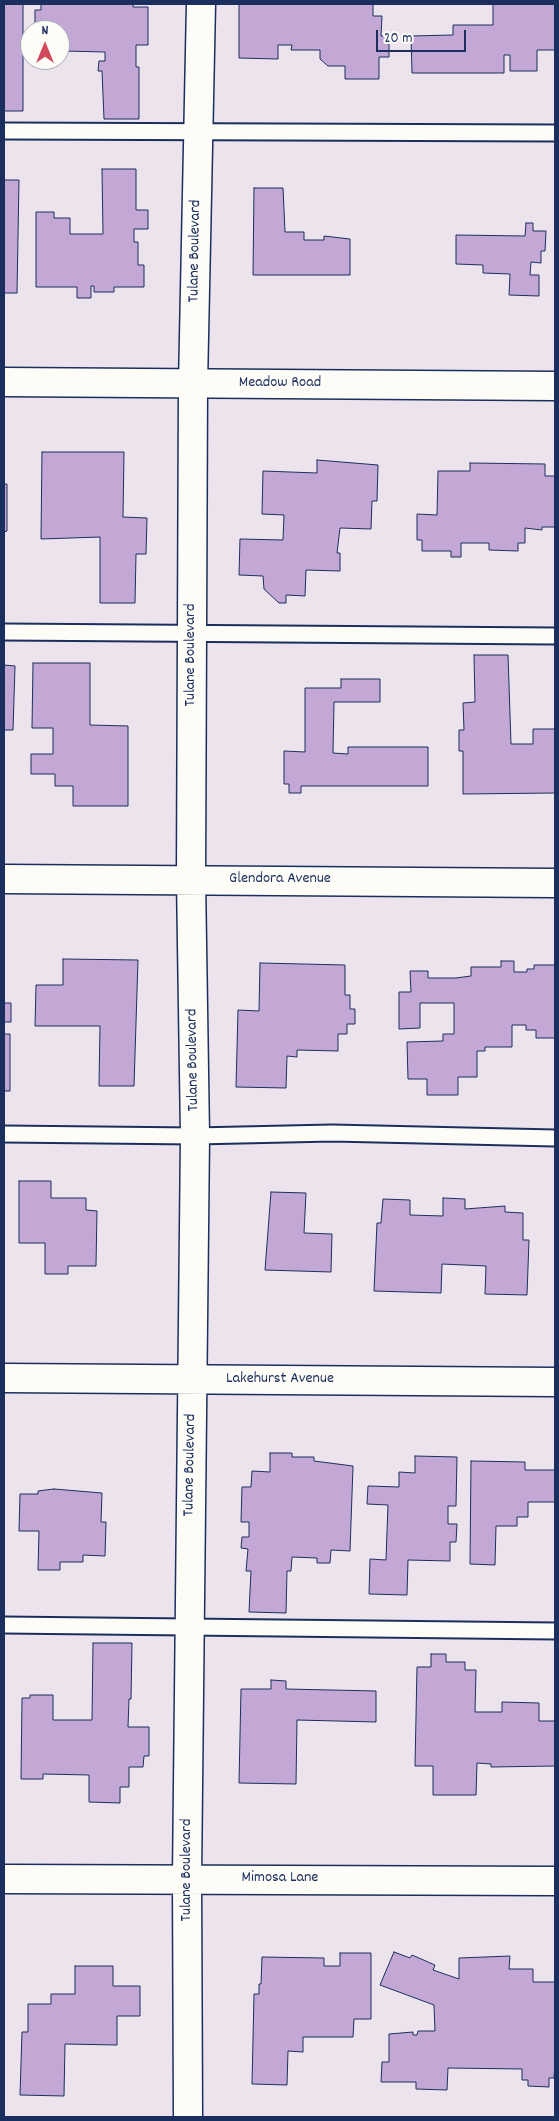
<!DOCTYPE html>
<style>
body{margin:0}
#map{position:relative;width:559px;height:2121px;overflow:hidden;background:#ece3ed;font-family:Dekko,sans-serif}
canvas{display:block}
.frame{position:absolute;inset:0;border:5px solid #1b2f5e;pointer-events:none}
.north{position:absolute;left:20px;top:20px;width:50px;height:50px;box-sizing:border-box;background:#fdfcf7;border:1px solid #a3aaba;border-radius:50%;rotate:0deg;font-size:14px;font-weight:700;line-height:20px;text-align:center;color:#1b2f5e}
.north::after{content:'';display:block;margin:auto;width:18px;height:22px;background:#d1495b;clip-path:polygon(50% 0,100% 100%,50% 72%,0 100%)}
.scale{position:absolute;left:376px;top:30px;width:90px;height:22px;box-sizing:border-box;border:2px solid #1b2f5e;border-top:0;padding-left:6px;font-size:15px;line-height:18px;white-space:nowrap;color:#1b2f5e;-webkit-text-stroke:4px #fdfcf7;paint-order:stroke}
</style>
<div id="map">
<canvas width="559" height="2121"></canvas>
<div class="frame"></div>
<div class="north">N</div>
<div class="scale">20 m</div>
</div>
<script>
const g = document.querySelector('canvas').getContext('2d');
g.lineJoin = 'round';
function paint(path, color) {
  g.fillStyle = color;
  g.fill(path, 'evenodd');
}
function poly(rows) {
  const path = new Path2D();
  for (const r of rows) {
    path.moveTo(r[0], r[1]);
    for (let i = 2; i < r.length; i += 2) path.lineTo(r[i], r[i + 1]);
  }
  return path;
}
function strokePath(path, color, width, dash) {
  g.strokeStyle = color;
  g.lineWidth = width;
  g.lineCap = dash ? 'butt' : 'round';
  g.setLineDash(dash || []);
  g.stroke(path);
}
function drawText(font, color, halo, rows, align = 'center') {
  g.font = font + ' Dekko,sans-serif';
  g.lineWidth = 5;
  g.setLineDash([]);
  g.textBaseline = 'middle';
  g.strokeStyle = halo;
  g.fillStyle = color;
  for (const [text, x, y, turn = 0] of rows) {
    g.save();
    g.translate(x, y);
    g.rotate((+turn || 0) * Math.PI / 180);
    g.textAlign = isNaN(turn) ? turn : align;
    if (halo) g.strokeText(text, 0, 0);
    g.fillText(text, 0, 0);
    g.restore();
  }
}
const building = poly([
 [4,4,23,4,23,111,4,111,4,4],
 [41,4,133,4,133,7,148,7,148,45,136,45,136,67,139,67,139,119,104,119,102,71,98,71,99,61,105,61,105,52,64,51,64,46,60,46,60,30,35,30,35,10,41,10,41,4],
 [239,4,373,4,373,16,382,16,381,36,389,36,389,57,379,57,379,79,345,79,345,66,328,66,320,59,320,50,291,50,292,45,278,45,278,59,239,58,239,4],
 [493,4,555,4,555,50,537,50,537,71,510,71,510,55,504,55,504,73,412,73,411,36,453,35,453,25,493,25,493,4],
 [102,169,136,169,136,210,148,210,148,229,134,229,134,242,138,242,138,265,144,265,144,287,114,287,114,292,94,292,94,286,91,286,91,298,77,298,77,287,36,287,36,212,54,212,54,218,70,218,70,234,103,234,102,169],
 [4,180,19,180,17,293,4,293,4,180],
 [254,188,283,188,285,232,304,232,304,240,324,240,324,236,350,239,350,275,253,275,254,188],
 [526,223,533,223,533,231,546,231,545,251,541,251,541,263,531,262,530,275,539,275,539,296,509,295,510,274,483,273,483,265,456,264,456,235,525,236,526,223],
 [42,452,124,452,123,517,147,518,146,554,136,554,135,603,100,603,100,537,41,539,42,452],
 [317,460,378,465,377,501,372,501,371,529,340,528,337,553,340,553,340,571,306,570,305,596,286,595,286,603,279,603,264,589,263,576,239,575,240,539,283,540,284,515,262,514,263,471,317,473,317,460],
 [470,463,545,464,545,476,555,476,555,527,542,527,542,530,525,528,525,543,518,543,518,551,489,550,489,543,461,543,461,557,451,557,451,551,422,551,422,540,417,540,417,514,437,515,438,471,470,471,470,463],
 [4,484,7,484,7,531,4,532,4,484],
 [474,655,508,655,511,744,533,744,533,729,555,729,555,793,463,794,463,751,459,751,459,730,464,730,463,703,475,702,474,655],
 [33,663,90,663,90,725,128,726,128,806,73,806,73,786,55,786,55,774,31,774,31,754,53,754,53,728,32,728,33,663],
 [4,665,15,666,13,730,4,730,4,665],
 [341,679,380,679,380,702,334,702,333,753,348,754,348,747,428,747,428,786,301,786,301,793,289,793,289,784,284,784,284,751,305,752,305,688,341,688,341,679],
 [63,959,138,960,134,1086,99,1086,100,1026,35,1026,36,985,63,985,63,959],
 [501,961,514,961,514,972,527,972,527,969,534,969,534,965,555,965,555,1038,536,1038,536,1030,526,1030,526,1025,512,1025,512,1047,485,1047,485,1051,477,1051,477,1077,458,1077,458,1095,427,1095,427,1079,408,1079,407,1042,443,1041,443,1034,454,1034,454,1003,420,1003,420,1028,399,1029,399,992,411,992,410,971,428,971,428,978,456,978,471,976,471,967,501,967,501,961],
 [260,963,345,965,345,995,350,995,350,1009,355,1009,355,1024,347,1024,347,1034,338,1034,338,1051,297,1050,297,1057,287,1056,286,1088,236,1087,238,1010,259,1011,260,963],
 [4,1003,11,1003,11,1022,4,1022,4,1003],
 [4,1034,10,1034,10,1091,4,1091,4,1034],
 [19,1181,51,1181,51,1198,86,1198,86,1210,97,1211,96,1266,68,1266,68,1274,45,1274,45,1243,19,1243,19,1181],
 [271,1192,306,1193,304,1233,332,1234,331,1272,265,1270,271,1192],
 [443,1198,465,1199,465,1209,505,1206,505,1212,523,1213,523,1240,529,1240,527,1295,485,1294,486,1266,442,1264,441,1293,374,1291,377,1223,381,1223,383,1199,410,1200,410,1215,443,1216,443,1198],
 [270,1453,292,1453,292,1457,314,1457,314,1461,353,1466,350,1551,331,1550,330,1563,317,1563,317,1558,292,1557,291,1571,287,1571,286,1613,249,1612,251,1571,246,1571,248,1549,241,1548,242,1537,249,1537,249,1522,241,1522,242,1487,251,1487,252,1471,270,1472,270,1453],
 [415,1456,457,1457,456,1506,448,1506,448,1524,457,1524,456,1542,450,1542,450,1561,408,1560,407,1595,369,1594,370,1559,386,1560,388,1505,367,1504,368,1486,399,1487,399,1472,415,1473,415,1456],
 [471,1461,525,1462,525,1470,555,1470,555,1502,528,1502,528,1517,517,1517,517,1526,496,1526,495,1565,470,1564,471,1461],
 [54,1489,102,1493,101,1522,106,1522,105,1556,83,1555,83,1562,60,1562,60,1570,38,1570,39,1531,19,1531,20,1494,38,1494,38,1491,54,1489],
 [93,1643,132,1643,131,1699,129,1699,128,1727,149,1727,149,1756,144,1756,143,1767,129,1767,129,1787,120,1787,120,1803,89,1802,89,1775,43,1774,43,1779,21,1779,22,1698,30,1698,30,1695,53,1695,53,1720,92,1720,93,1643],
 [431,1654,446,1654,446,1662,465,1662,465,1670,476,1670,475,1712,502,1712,502,1702,539,1703,539,1721,555,1721,555,1766,491,1767,491,1764,477,1763,476,1795,433,1795,433,1766,415,1766,417,1667,431,1667,431,1654],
 [271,1680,286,1681,286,1689,376,1691,376,1722,297,1720,296,1784,239,1783,241,1689,271,1689,271,1680],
 [394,1952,410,1958,412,1955,435,1965,433,1970,459,1979,459,1958,510,1956,509,1969,533,1969,533,1982,555,1982,555,2065,554,2078,549,2078,549,2087,528,2086,528,2080,522,2080,522,2069,448,2068,447,2090,416,2089,416,2082,381,2082,382,2062,389,2062,389,2034,413,2032,413,2035,417,2035,418,2031,435,2031,434,2005,380,1985,394,1952],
 [340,1953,371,1953,371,2019,354,2019,353,2037,303,2037,303,2052,288,2051,287,2085,252,2084,254,1994,259,1994,259,1984,261,1984,262,1957,324,1958,324,1966,340,1966,340,1953],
 [75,1966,113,1966,113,1986,140,1986,140,2016,117,2016,117,2045,65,2044,64,2096,20,2095,22,2032,28,2032,28,2004,51,2004,51,1994,75,1994,75,1966]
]);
const service = poly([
 [4,131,555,133],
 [4,632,555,636],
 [4,1134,195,1136,332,1133,555,1138],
 [4,1625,555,1631]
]);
const minor = poly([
 [4,879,555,883],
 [4,1378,555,1382],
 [4,1879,555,1881],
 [188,2117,187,1878,195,1136,191,879,193,384,201,4]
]);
const tertiary = poly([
 [4,382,555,386]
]);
const streetNames = [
 ["Tulane Boulevard",196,251,-89],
 ["Meadow Road",280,384],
 ["Tulane Boulevard",192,655,-90],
 ["Glendora Avenue",280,880],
 ["Tulane Boulevard",194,1060,-91],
 ["Lakehurst Avenue",280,1380],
 ["Tulane Boulevard",191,1465,-89],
 ["Tulane Boulevard",188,1870,-90],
 ["Mimosa Lane",280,1879]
];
paint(building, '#c3a8d5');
strokePath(building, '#1b2f5e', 1);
strokePath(service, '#1b2f5e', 19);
strokePath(minor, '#1b2f5e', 31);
strokePath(tertiary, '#1b2f5e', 31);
strokePath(service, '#fdfcf7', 15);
strokePath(minor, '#fdfcf7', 28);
strokePath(tertiary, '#fdfcf7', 28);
drawText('16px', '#1b2f5e', '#fdfcf7', streetNames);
</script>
